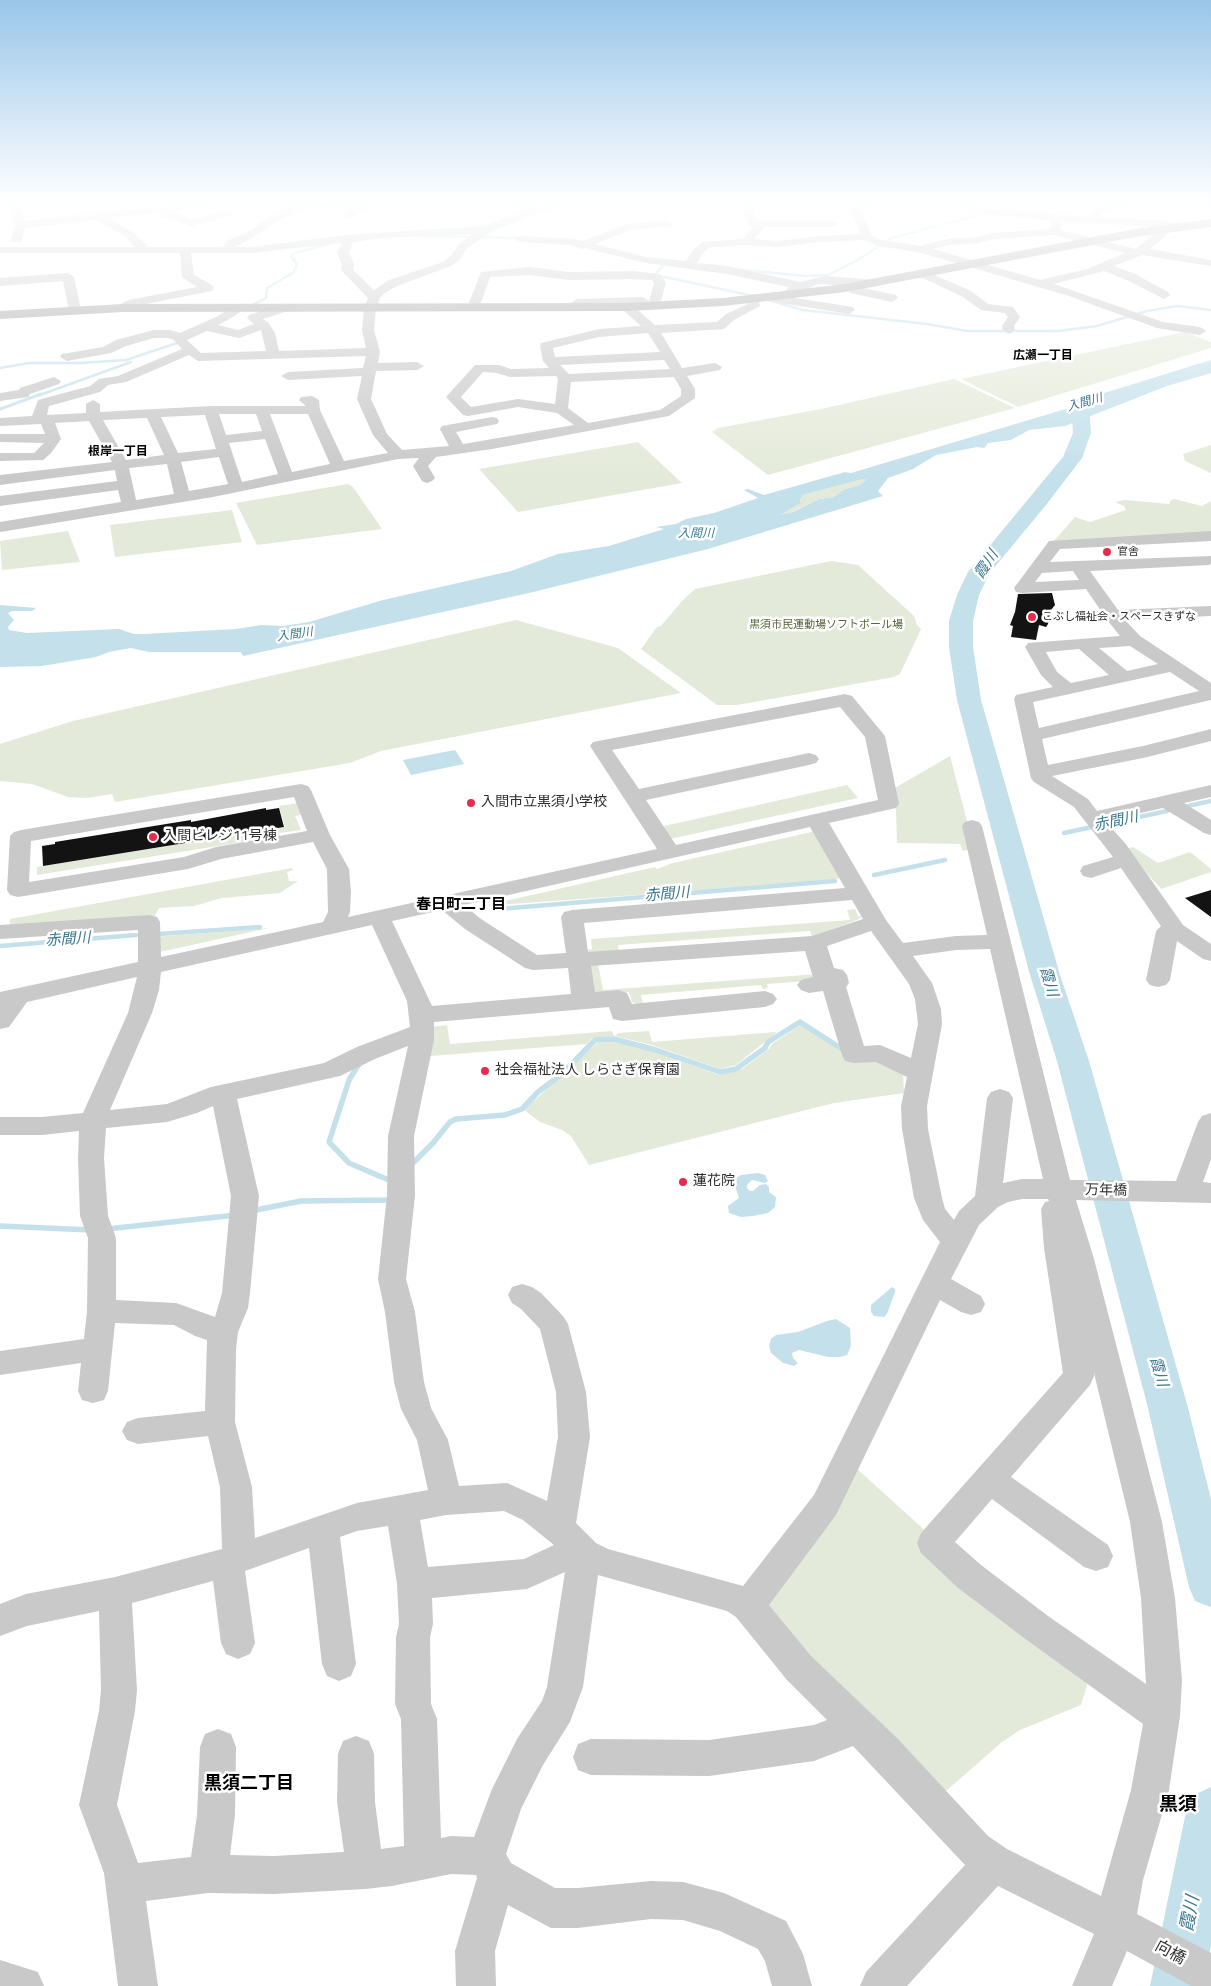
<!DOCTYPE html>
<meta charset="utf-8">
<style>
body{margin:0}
canvas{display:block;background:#fff}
</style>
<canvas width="1211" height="1986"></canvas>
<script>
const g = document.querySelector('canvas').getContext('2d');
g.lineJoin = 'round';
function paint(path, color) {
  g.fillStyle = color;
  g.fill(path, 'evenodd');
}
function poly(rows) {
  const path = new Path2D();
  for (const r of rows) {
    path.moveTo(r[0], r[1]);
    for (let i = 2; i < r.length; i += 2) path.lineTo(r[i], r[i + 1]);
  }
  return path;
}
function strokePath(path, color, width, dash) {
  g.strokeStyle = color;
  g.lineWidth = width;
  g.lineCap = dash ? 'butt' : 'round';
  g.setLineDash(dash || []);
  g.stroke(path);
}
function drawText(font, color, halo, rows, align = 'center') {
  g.font = font + ' "Titillium Web","Noto Sans JP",sans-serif';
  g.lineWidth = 5;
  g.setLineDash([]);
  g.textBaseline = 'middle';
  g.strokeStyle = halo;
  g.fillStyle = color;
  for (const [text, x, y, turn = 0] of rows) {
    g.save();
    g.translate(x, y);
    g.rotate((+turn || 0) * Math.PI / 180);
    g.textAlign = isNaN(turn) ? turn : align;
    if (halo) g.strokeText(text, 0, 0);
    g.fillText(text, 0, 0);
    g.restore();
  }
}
const green = poly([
 [1185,332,1211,342,1211,348,1018,407,961,379],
 [954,379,1015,408,768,475,712,432,718,428,821,409],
 [638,442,682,483,518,512,479,469],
 [1211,445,1211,473,1185,461,1183,454],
 [863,479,866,480,860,485,843,490,834,497,819,499,786,515,780,515,801,503,800,500,803,495],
 [348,484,353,487,382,529,257,545,236,503],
 [1174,499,1202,506,1211,501,1211,535,1053,542,1075,517,1090,522,1126,510,1124,506,1115,502,1125,500,1170,504,1170,501],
 [232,510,242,542,115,557,110,525],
 [68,531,80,562,2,570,0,541],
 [831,561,858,565,914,616,917,625,921,629,900,674,894,677,777,698,737,705,717,705,641,649,657,627,661,626,682,601,695,589],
 [516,620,618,648,681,693,381,751,350,763,115,802,112,794,86,798,68,797,32,784,0,781,0,744,73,721],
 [950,756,974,848,963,851,960,844,897,843,896,811,893,789],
 [847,785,858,798,670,839,660,827],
 [298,803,303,814,295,816,301,830,279,833,280,836,37,875,37,867,285,827,279,806],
 [816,831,844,878,790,884,483,906,655,867,657,869,673,863],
 [1133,847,1158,863,1190,852,1211,869,1211,872,1161,889,1125,849],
 [292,868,293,870,287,872,289,881,298,881,280,893,222,898,194,906,159,908,153,919,10,929,10,919],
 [855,909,858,916,863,916,857,920,812,937,810,931,618,945,619,953,587,953,587,950,592,949,591,939,850,920,847,910],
 [269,928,155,953,154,937],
 [598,964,603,990,818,974,820,980,767,984,768,988,763,989,761,985,641,995,643,1004,637,1004,632,1002,629,992,592,993,586,965],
 [802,1024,849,1057,881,1057,903,1072,904,1093,834,1103,589,1165,571,1136,562,1130,540,1122,524,1110,597,1043,614,1041,655,1052,719,1075,742,1069,769,1049,772,1044],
 [447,1025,450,1044,612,1031,614,1036,592,1038,587,1044,430,1056,431,1027],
 [649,1031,652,1042,775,1032,776,1033,736,1065,720,1069,652,1045,615,1036,618,1033],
 [855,1467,929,1534,1090,1675,1081,1705,1020,1730,1002,1742,938,1798,761,1613]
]);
const water = poly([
 [1211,360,1211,373,1167,386,1065,426,1029,430,1011,440,988,443,984,448,977,447,936,455,913,469,888,478,878,491,883,496,708,549,529,593,243,656,241,652,149,652,131,648,109,652,96,657,42,666,0,667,0,605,36,608,32,611,12,611,8,613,14,620,8,627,9,630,27,633,119,629,134,634,144,634,236,629,261,625,283,626,309,622,383,600,511,571,558,554,609,546,664,529,656,527,676,524,686,519,714,513,758,498,744,490,748,489,764,495,845,472,851,473,1069,408,1091,400,1088,398],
 [863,479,866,480,860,485,843,490,834,497,819,499,793,512,780,515,801,503,800,500,803,495],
 [455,750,464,764,411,775,403,760],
 [758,1173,765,1175,768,1181,765,1183,752,1180,747,1185,747,1188,750,1191,753,1191,760,1185,766,1184,769,1187,769,1192,776,1197,775,1207,768,1213,753,1216,741,1217,729,1213,728,1206,739,1198,734,1183,735,1179,741,1175],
 [892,1287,895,1289,895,1292,887,1314,884,1317,874,1316,871,1312,871,1305],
 [836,1319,850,1328,851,1346,847,1355,840,1357,828,1357,799,1350,792,1353,793,1358,798,1363,794,1366,783,1363,771,1353,769,1346,771,1339,776,1335,798,1332,827,1321]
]);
const streamFar3 = poly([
 [420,236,524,238],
 [666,261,655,275,754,296],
 [742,270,806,276,828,275,858,260,891,238,987,213],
 [765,299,803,310,927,324,967,331,1058,331,1097,326,1147,311,1177,306,1211,310],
 [250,306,266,298,267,288,294,272,297,264,291,256,295,253,329,244],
 [220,323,236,314],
 [0,368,29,363,80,363,126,360,183,341],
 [37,396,131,362]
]);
const streamFar2 = poly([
 [0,409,41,394]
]);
const streamFar1 = poly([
 [1188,806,1211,801],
 [1064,833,1167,811],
 [874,875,945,860],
 [499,909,835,881],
 [159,934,260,927],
 [0,946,136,935]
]);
const stream = poly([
 [359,1064,349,1080,329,1142,349,1163,391,1181],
 [411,1165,433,1143,450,1122,456,1119,505,1115,522,1109,538,1092,562,1074,595,1040,614,1039,656,1050,720,1072,736,1069,765,1048,768,1042,800,1022,845,1051],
 [251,1211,301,1201,388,1200,390,1197],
 [0,1226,91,1230],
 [107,1229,236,1215]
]);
const river = poly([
 [1080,399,1086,400,1089,404,1091,433,1082,458,1046,505,989,574,979,595,973,621,973,647,981,700,1060,975,1089,1061,1187,1404,1211,1499,1211,1607,1195,1601,1189,1587,1147,1404,1057,1061,1030,975,957,700,949,647,949,621,957,595,968,572,1063,457,1073,433,1071,404,1074,400,1080,399],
 [1211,1787,1211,1945,1204,1986,1150,1986,1186,1812,1194,1795,1211,1787]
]);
const building = poly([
 [1052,593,1055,605,1051,610,1048,624,1046,627,1039,625,1036,640,1011,637,1013,626,1010,625,1015,612,1018,594],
 [266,808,266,810,279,808,284,827,43,866,42,846,55,844,55,842,191,820,191,822],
 [1211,890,1211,917,1185,898]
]);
const minor = poly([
 [8,201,18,201,24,221,206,201,307,201,361,204,371,201,385,201,356,213,352,218,348,219,343,216,348,209,309,207,281,219,254,237,235,247,252,247,346,235,485,226,529,210,500,203,499,201,517,201,541,206,560,201,576,201,575,203,545,211,492,231,467,248,459,260,451,266,397,286,383,294,380,298,376,308,374,330,380,352,378,363,417,362,424,366,417,370,376,371,371,399,387,434,402,450,449,446,440,429,442,426,492,417,497,418,499,421,497,424,456,432,463,444,574,425,557,413,518,407,468,416,463,415,446,397,475,365,499,365,511,369,549,368,543,361,540,346,541,343,599,329,641,326,623,310,622,305,577,307,571,303,577,299,643,297,649,301,654,283,652,280,632,279,569,280,530,275,490,277,479,308,477,311,469,311,467,308,481,272,530,267,569,272,632,271,660,274,666,283,661,301,665,306,663,309,655,309,649,301,643,305,632,305,655,325,717,322,726,314,748,304,745,300,751,296,758,299,760,306,734,320,724,329,661,333,682,368,715,363,722,367,720,370,687,376,695,389,695,398,669,416,492,449,436,457,428,466,435,478,432,481,427,483,422,481,413,466,419,458,398,459,213,497,0,532,0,522,121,502,118,490,0,506,0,496,117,481,115,470,0,485,0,475,112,462,89,421,55,423,61,439,51,453,43,460,0,461,0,453,34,453,44,443,0,442,0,434,45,434,41,424,0,426,0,418,32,416,38,400,90,386,99,379,118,376,182,349,174,340,168,338,154,338,126,346,111,353,67,361,60,357,62,354,103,347,116,340,154,330,170,330,180,333,216,317,238,304,242,305,244,308,242,311,218,325,238,330,254,324,247,318,249,315,280,305,288,305,290,308,288,311,263,319,268,322,275,333,279,351,366,348,362,330,364,308,368,298,341,270,342,264,337,253,342,243,252,253,191,253,194,275,212,285,214,288,212,291,136,306,123,312,119,311,117,308,119,305,128,300,197,287,182,277,180,253,0,253,0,247,135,247,125,236,96,220,25,228,21,242,13,242,11,240,15,225,8,201],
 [230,204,294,206,273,215,246,233,228,240,223,247,148,247,133,232,109,218,165,212,160,216,161,218,172,219,190,226,231,216,232,214,227,211,191,219,176,213,176,210,230,204],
 [473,234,459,244,451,256,443,262,389,280,374,290,353,270,354,264,349,253,353,242,381,238,473,234],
 [261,330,266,351,201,353,187,340,207,331,239,338,261,330],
 [648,333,660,352,555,357,553,348,599,337,648,333],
 [189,355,198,361,366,356,363,368,288,372,281,376,288,380,362,376,357,399,373,435,388,453,344,461,320,410,319,400,312,396,301,397,299,400,306,406,211,406,100,412,100,404,93,400,86,404,86,413,47,415,49,406,100,392,108,385,126,382,189,355],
 [664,360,670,369,569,374,560,365,664,360],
 [483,372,497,373,510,377,556,376,558,379,555,404,518,399,471,407,461,397,483,372],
 [674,377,681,389,681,396,660,410,588,423,568,408,571,382,674,377],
 [219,414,256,414,262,431,226,435,219,414],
 [270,414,308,414,330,464,292,472,270,414],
 [205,415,216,449,178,453,161,417,205,415],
 [147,418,164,455,126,460,103,420,147,418],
 [265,439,278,474,242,482,229,443,265,439],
 [219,457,228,484,189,491,181,462,219,457],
 [167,464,174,494,136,500,129,468,167,464],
 [735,201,747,201,752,203,755,209,754,217,759,221,832,221,837,224,832,227,763,227,762,231,754,239,777,241,818,236,860,234,857,223,848,208,849,206,861,203,862,201,872,201,870,207,859,210,867,223,871,235,881,240,920,246,948,239,978,237,992,233,1050,229,1052,224,1049,220,993,215,968,209,951,203,950,201,964,201,993,209,1092,217,1089,214,1090,212,1100,207,1123,201,1139,201,1138,203,1108,211,1095,217,1165,221,1184,225,1185,227,1184,229,1180,230,1164,227,1169,233,1150,249,1211,260,1211,266,1142,255,1114,266,1135,274,1168,292,1170,295,1164,299,1127,280,1104,271,1054,284,1163,322,1200,327,1206,331,1200,335,1157,328,1066,295,918,252,878,246,864,240,818,242,777,247,747,245,710,247,703,253,697,263,727,266,800,282,826,276,878,280,880,283,878,286,874,287,818,284,797,293,795,298,853,307,855,310,849,314,775,302,769,298,775,294,786,296,785,291,789,287,727,274,646,263,585,248,581,249,572,245,520,242,514,239,520,236,572,239,583,241,628,224,668,221,673,224,672,226,630,230,595,244,646,257,686,261,694,249,703,242,743,239,752,228,744,218,744,207,735,201],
 [1060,221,1156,227,1154,229,1157,232,1136,249,1060,230,1062,224,1060,221],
 [1054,235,1125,253,1087,269,1040,280,933,249,948,245,979,243,993,239,1054,235],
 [1188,201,1211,202,1211,208,1189,203,1188,201],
 [923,270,971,291,988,304,1013,307,1020,317,1014,326,1015,330,1009,334,1003,330,1002,326,1008,317,1005,313,981,310,963,297,919,276,917,274,923,270],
 [68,273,74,277,81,310,75,314,69,310,63,281,0,286,0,278,68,273],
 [854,286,896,295,898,298,892,302,850,293,848,290,854,286],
 [54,377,61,381,59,384,30,394,28,397,0,401,0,393,19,390,20,388,54,377],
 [1211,531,1211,541,1060,549,1050,562,1211,556,1211,564,1209,565,1090,571,1118,610,1211,606,1211,616,1125,620,1140,636,1211,683,1211,700,1042,739,1048,765,1143,746,1211,729,1211,741,1143,758,1052,776,1088,799,1097,811,1211,785,1211,797,1184,803,1211,820,1211,835,1204,833,1163,808,1105,821,1125,843,1183,925,1211,944,1211,961,1203,959,1177,941,1170,980,1166,985,1158,987,1150,985,1146,980,1156,931,1161,926,1121,868,1091,878,1083,876,1080,871,1083,866,1113,857,1074,807,1034,782,1031,778,1014,699,1016,695,1053,687,1041,675,1025,647,1028,643,1120,636,1108,621,1075,621,1072,617,1075,613,1101,611,1086,589,1022,593,1016,592,1014,588,1049,541,1211,531],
 [1073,571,1079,580,1035,582,1042,573,1073,571],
 [1130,646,1158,664,1127,671,1099,648,1130,646],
 [1079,649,1109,675,1071,683,1057,672,1046,652,1079,649],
 [1170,672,1199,691,1039,728,1033,702,1170,672],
 [845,694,852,696,885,736,899,804,896,808,829,823,886,920,903,943,956,936,987,935,962,826,965,822,972,820,979,822,982,826,1070,1180,1176,1181,1198,1122,1202,1116,1211,1113,1211,1159,1203,1182,1211,1183,1211,1203,1076,1200,1094,1259,1162,1522,1175,1598,1182,1680,1180,1716,1169,1790,1143,1880,1137,1914,1211,1953,1211,1986,1191,1986,1127,1951,1112,1986,1072,1986,1094,1934,998,1886,907,1986,860,1986,866,1972,965,1865,853,1746,814,1761,709,1776,591,1775,578,1770,573,1757,578,1744,591,1739,709,1740,814,1725,827,1720,787,1680,736,1617,727,1611,598,1575,583,1687,570,1722,543,1765,521,1809,506,1854,511,1863,555,1888,578,1888,651,1881,683,1882,724,1893,786,1921,803,1954,812,1986,772,1986,765,1961,758,1949,720,1931,683,1920,651,1919,578,1928,551,1928,508,1905,495,1951,496,1986,456,1986,455,1951,477,1878,476,1875,451,1874,392,1886,365,1889,274,1894,208,1893,146,1901,158,1986,118,1986,104,1873,79,1805,99,1711,101,1690,99,1611,27,1626,0,1636,0,1604,26,1594,115,1577,222,1549,220,1487,208,1436,138,1444,127,1440,122,1431,127,1422,138,1418,205,1411,207,1340,195,1336,174,1325,115,1323,108,1391,104,1400,93,1403,82,1400,78,1391,81,1363,0,1375,0,1351,84,1339,87,1311,88,1238,80,1216,78,1158,79,1131,42,1135,0,1135,0,1117,42,1117,83,1113,128,1013,137,977,27,1002,9,1027,0,1029,0,992,138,962,138,930,0,939,0,925,149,915,157,917,160,922,161,957,323,922,328,912,327,869,313,842,221,859,188,869,18,897,10,895,7,890,10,836,14,832,21,830,301,784,308,786,311,790,330,835,349,869,351,892,350,912,348,917,657,849,590,746,593,742,845,694],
 [840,707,865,737,878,800,676,845,646,800,809,765,816,763,819,759,816,755,809,753,639,789,612,750,840,707],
 [294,797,307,831,216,847,184,857,29,882,31,841,294,797],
 [810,827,845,888,572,910,564,912,561,917,566,953,537,955,481,919,464,905,810,827],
 [852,900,863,919,812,936,588,952,584,923,852,900],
 [442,910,465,929,525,968,533,970,568,968,571,994,432,1006,392,921,442,910],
 [372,925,407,1001,410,1027,357,1047,324,1063,211,1087,167,1104,110,1110,152,1013,159,990,161,972,372,925],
 [871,931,909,984,915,999,918,1024,911,1058,880,1045,864,1046,846,987,849,983,847,975,843,970,834,968,827,946,871,931],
 [990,949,1043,1179,1022,1179,1003,1183,1013,1098,1009,1092,1000,1089,991,1092,987,1098,975,1196,959,1211,954,1220,945,1209,942,1198,928,1129,927,1106,942,1024,941,1009,932,983,913,956,956,950,990,949],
 [805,951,813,977,801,980,797,985,801,990,809,993,823,991,842,1055,845,1061,854,1063,876,1062,907,1077,901,1106,902,1129,914,1198,923,1220,940,1242,814,1495,743,1586,608,1549,596,1543,576,1523,590,1437,586,1392,568,1324,563,1316,541,1293,532,1287,522,1284,512,1287,508,1295,512,1303,521,1309,540,1329,556,1392,558,1437,547,1501,507,1483,459,1486,448,1440,431,1408,424,1382,415,1312,406,1279,415,1195,414,1136,434,1040,434,1022,609,1007,613,1019,622,1021,765,1007,773,1004,777,999,773,994,765,991,632,1004,627,993,619,990,595,992,591,966,805,951],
 [408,1046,388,1136,387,1195,378,1279,385,1312,394,1382,401,1409,417,1440,428,1490,357,1503,255,1538,252,1487,235,1422,236,1350,238,1332,248,1308,250,1293,259,1196,237,1099,340,1076,375,1059,408,1046],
 [213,1106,231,1196,222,1293,215,1317,176,1303,116,1300,116,1238,108,1216,104,1158,106,1128,167,1122,197,1113,213,1106],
 [1022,1199,1048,1199,1049,1201,1045,1202,1041,1209,1044,1248,1063,1373,921,1533,917,1543,921,1553,957,1587,1024,1638,1143,1724,1131,1790,1101,1896,1007,1849,988,1836,898,1739,811,1656,769,1605,836,1515,940,1300,961,1312,971,1315,981,1312,985,1304,981,1296,951,1279,979,1225,998,1207,1008,1202,1022,1199],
 [1094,1373,1130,1522,1141,1598,1146,1684,1048,1616,981,1565,955,1542,992,1499,1084,1567,1096,1571,1108,1567,1113,1556,1108,1545,1011,1477,1090,1385,1094,1376,1094,1373],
 [504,1511,523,1520,554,1545,524,1559,428,1567,420,1520,446,1515,504,1511],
 [388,1526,397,1584,399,1624,396,1637,395,1704,401,1719,404,1846,381,1849,375,1802,374,1754,369,1741,356,1736,343,1741,338,1754,337,1802,344,1852,274,1856,230,1855,235,1815,236,1747,231,1734,218,1729,205,1734,200,1747,197,1815,191,1857,138,1863,117,1805,135,1711,137,1690,132,1603,213,1581,221,1643,226,1654,238,1659,250,1654,255,1643,245,1571,309,1548,322,1664,327,1676,339,1681,351,1676,356,1664,340,1537,357,1531,388,1526],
 [565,1572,547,1687,542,1701,517,1739,492,1789,474,1837,451,1836,441,1838,437,1719,431,1704,430,1637,433,1624,432,1598,527,1589,565,1572],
 [0,1960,38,1972,44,1986,0,1986,0,1960]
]);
const major = poly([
 [1211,219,1211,227,1135,237,845,292,723,306,627,311,123,312,0,319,0,311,123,304,627,303,723,298,845,284,1135,229,1211,219]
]);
const markers = [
 [1107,552,5,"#e62b50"],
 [1032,617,5,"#e62b50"],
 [471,803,5,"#e62b50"],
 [153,837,5,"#e62b50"],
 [485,1071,5,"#e62b50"],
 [683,1182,5,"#e62b50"]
];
const farPoinames = [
 ["官舎",1117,552],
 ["こぶし福祉会・スペースきずな",1042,617]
];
const farParknames = [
 ["黒須市民運動場ソフトボール場",826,625]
];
const farNeighbourhoodnames = [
 ["広瀬一丁目",1043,356],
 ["根岸一丁目",118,452]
];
const farWaternames = [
 ["入間川",1085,403,-16],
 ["入間川",696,534],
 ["入間川",295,635,-8]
];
const poiNames = [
 ["入間市立黒須小学校",481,803],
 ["入間ビレジ11号棟",163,837],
 ["社会福祉法人 しらさぎ保育園",495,1071],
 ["蓮花院",693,1182]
];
const streetNames = [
 ["万年橋",1106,1191,1]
];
const waterNames = [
 ["霞川",987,565,-56],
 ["赤間川",1116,822,-12],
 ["赤間川",667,895,-5],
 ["赤間川",68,940,-4],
 ["霞川",1048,982,74],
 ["霞川",1158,1372,74]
];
const neighbourhoodNames = [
 ["春日町二丁目",461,905]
];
const nearStreetnames = [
 ["向橋",1170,1953,29]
];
const nearNeighbourhoodnames = [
 ["黒須二丁目",249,1785]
];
const nearWaternames = [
 ["霞川",1191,1914,-79]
];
const nearQuarternames = [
 ["黒須",1178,1805]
];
paint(green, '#e4ead9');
paint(water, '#c4e0eb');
strokePath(streamFar3, '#c4e0eb', 2.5);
strokePath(streamFar2, '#c4e0eb', 3);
strokePath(streamFar1, '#c4e0eb', 4.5);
strokePath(stream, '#c4e0eb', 5.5);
paint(river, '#c4e0eb');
paint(building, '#131313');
paint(minor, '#c9c9c9');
paint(major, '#a4a4a4');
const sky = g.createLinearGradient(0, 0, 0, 479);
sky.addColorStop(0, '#99c6e9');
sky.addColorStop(0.42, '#fff');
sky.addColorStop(1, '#ffffff00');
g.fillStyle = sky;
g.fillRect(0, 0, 1211, 479);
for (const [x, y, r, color] of markers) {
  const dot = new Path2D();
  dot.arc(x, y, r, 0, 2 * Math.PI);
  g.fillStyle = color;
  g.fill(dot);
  strokePath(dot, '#fff', 2);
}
drawText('11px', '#2c2c2c', '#fff', farPoinames, 'left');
drawText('11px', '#55673a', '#fff', farParknames);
drawText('bold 12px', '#000', '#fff', farNeighbourhoodnames);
drawText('italic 12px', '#3a788e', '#fff', farWaternames);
drawText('14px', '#2c2c2c', '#fff', poiNames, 'left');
drawText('14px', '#2c2c2c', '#fff', streetNames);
drawText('italic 15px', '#3a788e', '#fff', waterNames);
drawText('bold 15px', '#000', '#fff', neighbourhoodNames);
drawText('16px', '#2c2c2c', '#fff', nearStreetnames);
drawText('bold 18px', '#000', '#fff', nearNeighbourhoodnames);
drawText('italic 18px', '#3a788e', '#fff', nearWaternames);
drawText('bold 19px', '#000', '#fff', nearQuarternames);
</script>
